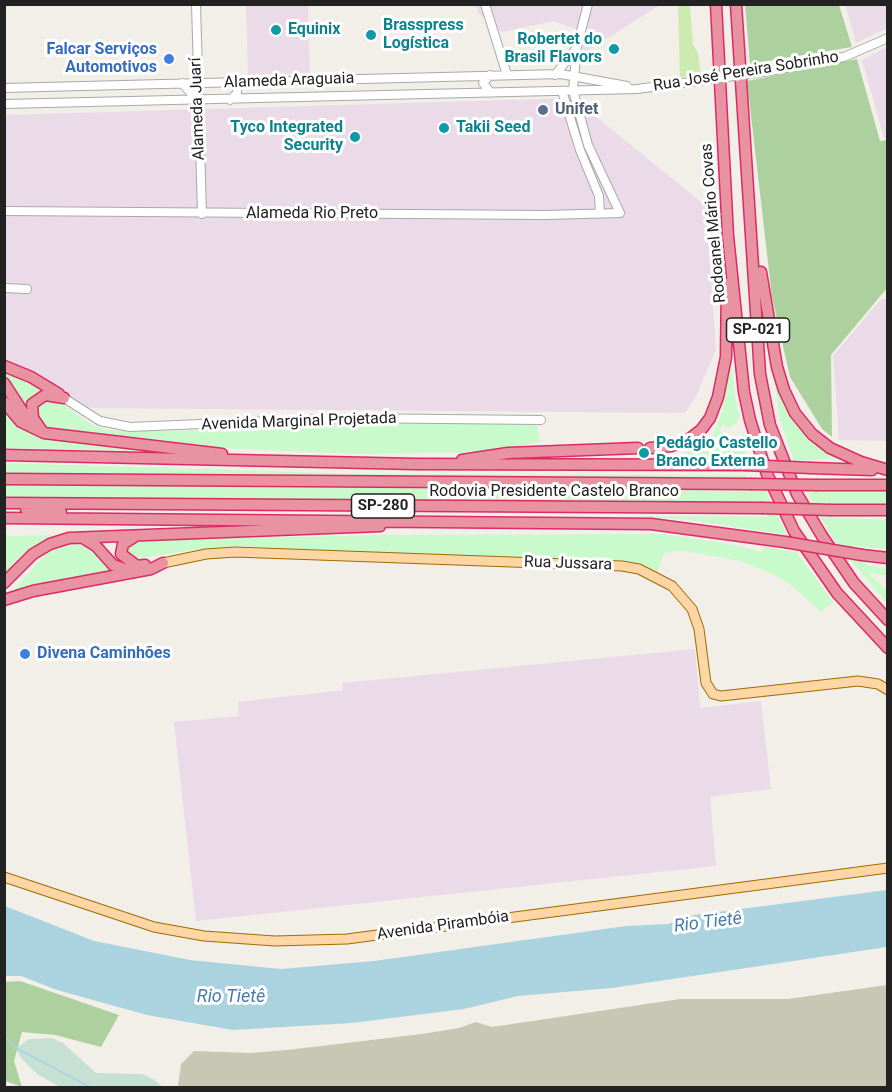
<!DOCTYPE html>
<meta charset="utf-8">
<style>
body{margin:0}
#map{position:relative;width:892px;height:1092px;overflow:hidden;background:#f2efe9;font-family:Roboto,sans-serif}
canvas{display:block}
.frame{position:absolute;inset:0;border:6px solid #222;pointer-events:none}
</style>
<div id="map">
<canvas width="892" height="1092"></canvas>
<div class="frame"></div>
</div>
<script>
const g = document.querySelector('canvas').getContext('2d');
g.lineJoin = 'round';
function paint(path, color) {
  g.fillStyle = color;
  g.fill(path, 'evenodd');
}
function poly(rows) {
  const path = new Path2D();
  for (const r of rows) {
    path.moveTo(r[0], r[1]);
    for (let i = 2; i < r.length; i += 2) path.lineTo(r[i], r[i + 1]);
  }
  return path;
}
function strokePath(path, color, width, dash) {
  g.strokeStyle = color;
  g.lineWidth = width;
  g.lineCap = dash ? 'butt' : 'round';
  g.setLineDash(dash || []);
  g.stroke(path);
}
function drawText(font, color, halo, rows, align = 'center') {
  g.font = font + ' Roboto,sans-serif';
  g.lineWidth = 6;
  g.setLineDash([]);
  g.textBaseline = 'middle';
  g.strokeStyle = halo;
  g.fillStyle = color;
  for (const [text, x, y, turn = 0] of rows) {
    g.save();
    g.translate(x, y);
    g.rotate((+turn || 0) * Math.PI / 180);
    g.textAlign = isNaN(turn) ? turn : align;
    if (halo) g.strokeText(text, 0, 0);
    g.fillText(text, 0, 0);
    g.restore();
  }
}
const industrial = poly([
 [246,5,308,5,310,73,248,75],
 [476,5,660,5,584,53,578,30,554,21,502,32,478,13],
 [845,5,887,5,887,28,856,43],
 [887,47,888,138,884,138,862,60],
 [573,98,706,206,716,350,695,398,685,413,86,408,38,377,5,362,4,115],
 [881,299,887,299,887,441,839,440,833,356],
 [695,649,700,708,761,701,771,789,710,797,716,866,196,921,174,722,239,716,238,702,343,690,342,683]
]);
const construction = poly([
 [887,985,887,1087,178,1087,181,1064,194,1051,251,1053,287,1050,422,1034,459,1028,476,1022,492,1027,680,999,788,999]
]);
const grass = poly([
 [678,5,690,5,693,45,698,53,701,75,680,77]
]);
const forest = poly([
 [745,5,839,5,852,47,750,64],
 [857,59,880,141,887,140,887,288,831,355,832,437,822,429,790,377,772,297,747,81],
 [20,981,119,1015,101,1047,55,1035,22,1032,14,1061,22,1087,5,1081,4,982]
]);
const wetland = poly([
 [52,1038,63,1043,96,1073,142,1074,153,1079,163,1087,60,1087,37,1074,21,1058,16,1048,29,1039]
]);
const park = poly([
 [730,355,737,409,740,414,737,422,729,428,723,425,719,429,722,433,712,440,716,444,723,441,728,447,743,449,753,461,548,460,678,456,702,446,713,434,722,412],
 [5,370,45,390,33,396,28,413,5,379],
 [774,379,784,406,800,429,826,452,839,458,794,461,780,419],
 [41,398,59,402,94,426,107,430,177,431,341,422,523,424,537,426,540,442,485,452,356,454,240,449,58,434,40,423,35,404],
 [4,411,25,430,44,439,161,451,5,448],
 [5,463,360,474,746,475,746,478,5,473],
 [5,485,766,491,787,535,689,520,635,516,767,517,764,504,5,498],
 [806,491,887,491,887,505,814,504],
 [820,517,887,520,887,549,854,546,869,566,887,568,887,576,868,573,887,591,887,603,836,543],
 [5,533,10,536,65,535,38,543,22,555,5,575],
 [663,534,729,544,762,552,763,547,796,552,833,602,821,612,791,585,777,576,740,561,679,550,663,554,657,573,641,566,243,546,193,550,135,559,127,557,126,546,144,540,386,535],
 [73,544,92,547,114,571,12,592,47,553]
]);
const water = poly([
 [887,890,887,947,612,988,518,996,464,1009,352,1023,233,1030,147,1015,57,990,21,976,5,976,5,906,94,941,190,960,281,969,374,961,626,926,668,924,694,915]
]);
const stream = poly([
 [4,1036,16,1048,92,1088]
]);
const minor = poly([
 [196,4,202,214],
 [485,4,507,75],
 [770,71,844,57,888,38],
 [490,75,483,83,490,92],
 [555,75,575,50],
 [182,83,197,100],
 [4,88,561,74,627,86],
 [562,91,580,150,599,196,600,213],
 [230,100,237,93,237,88,233,83],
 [4,104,637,89,698,81],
 [4,211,545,215,620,213,588,145,573,90,577,46,588,4],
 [4,288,27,289],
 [64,398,100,421,130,427,342,418,541,420]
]);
const major = poly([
 [163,563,206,554,235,552,622,566,639,569,672,586,692,609,699,629,706,683,713,694,721,696,858,681,878,684,888,690],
 [4,877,154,927,204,936,275,941,347,939,888,868]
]);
const highway = poly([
 [716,4,728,236,744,392,750,420,767,474,794,531,837,593,888,648],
 [736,4,760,374,770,425,797,494,822,536,854,583,888,620],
 [761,272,777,367,784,390,795,413,812,434,830,448,861,462,888,470],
 [4,366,31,377,59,394],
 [4,383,30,423],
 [4,402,21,422,44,433,222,454],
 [42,431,33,418,32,404,45,395,64,398],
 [650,448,671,446,688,440,701,430,710,418,718,397,726,357,727,284],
 [4,455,416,464,745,465],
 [462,460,508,453,638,448],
 [811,468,872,470],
 [4,479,750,484],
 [817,485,888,485],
 [4,503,762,508],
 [26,509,61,512],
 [830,510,888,510],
 [4,518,651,524,785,542],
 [134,537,123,544,121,554,137,566,145,565],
 [83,538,96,546,113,565,130,571],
 [862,555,888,558],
 [4,583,33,554,50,544,69,538,380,526],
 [4,600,33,591,151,569,163,563]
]);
const minorBridge = poly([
 [698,81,770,71]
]);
const highwayBridge = poly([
 [745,465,811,468],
 [750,484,817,485],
 [762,508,830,510],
 [785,542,862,555]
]);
const markers = [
 [276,30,6,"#0f9aa8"],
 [371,35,6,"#0f9aa8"],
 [614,49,6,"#0f9aa8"],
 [169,59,6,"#3f7fe0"],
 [543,110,6,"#5c6f8a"],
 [444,128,6,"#0f9aa8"],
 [355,137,6,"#0f9aa8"],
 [644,453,6,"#0f9aa8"],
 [25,654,6,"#3f7fe0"]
];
const shields = [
 [758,330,63],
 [383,506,63]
];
const shieldNames = [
 ["SP-021",758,330],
 ["SP-280",383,506]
];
const cultureNames = [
 ["Brasspress",383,26],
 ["Logística",383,44],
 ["Equinix",288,30],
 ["Robertet do",602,40,"right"],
 ["Brasil Flavors",602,58,"right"],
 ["Tyco Integrated",343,128,"right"],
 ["Security",343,146,"right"],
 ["Takii Seed",456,128],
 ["Pedágio Castello",656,444],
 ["Branco Externa",656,462]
];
const shopNames = [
 ["Falcar Serviços",157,50],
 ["Automotivos",157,68],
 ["Divena Caminhões",37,654,"left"]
];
const streetNames = [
 ["Rua José Pereira Sobrinho",746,72,-9],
 ["Alameda Araguaia",289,81,-2],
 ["Alameda Juarí",198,109,-92],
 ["Alameda Rio Preto",312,214],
 ["Rodoanel Mário Covas",714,223,-95],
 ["Avenida Marginal Projetada",299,422,-2],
 ["Rodovia Presidente Castelo Branco",554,492],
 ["Rua Jussara",568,564,2],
 ["Avenida Pirambóia",443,926,-8]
];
const serviceNames = [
 ["Unifet",555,110]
];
const waterNames = [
 ["Rio Tietê",708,923,-7],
 ["Rio Tietê",231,997]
];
paint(industrial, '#ebdbe8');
paint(construction, '#c7c7b4');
paint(grass, '#cdebb0');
paint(forest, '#add19e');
paint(wetland, '#c6e0d4');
paint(park, '#c8facc');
paint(water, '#aad3df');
strokePath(stream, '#aad3df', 1.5);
strokePath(minor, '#a9a9a9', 10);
strokePath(major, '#a06b00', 11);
strokePath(highway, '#dc2a67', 13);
strokePath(minor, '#fff', 8);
strokePath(major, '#fcd6a4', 9);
strokePath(highway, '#e892a2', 10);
strokePath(minorBridge, '#a9a9a9', 10, []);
strokePath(highwayBridge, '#dc2a67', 13, []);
strokePath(minorBridge, '#fff', 8);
strokePath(highwayBridge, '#e892a2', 10);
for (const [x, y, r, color] of markers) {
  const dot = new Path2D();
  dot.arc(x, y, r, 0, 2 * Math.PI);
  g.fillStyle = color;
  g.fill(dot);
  strokePath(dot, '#fff', 2);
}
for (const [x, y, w] of shields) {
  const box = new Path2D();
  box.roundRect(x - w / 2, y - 12, w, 24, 4.5);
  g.fillStyle = '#fff';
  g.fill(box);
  strokePath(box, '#222', 1.5);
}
drawText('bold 15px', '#222', null, shieldNames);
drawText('bold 16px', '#0d838f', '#fff', cultureNames, 'left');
drawText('bold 16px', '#366cbe', '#fff', shopNames, 'right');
drawText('16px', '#222', '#fff', streetNames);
drawText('bold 16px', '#4e5e75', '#fff', serviceNames, 'left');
drawText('italic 18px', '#4a7aab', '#fff', waterNames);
</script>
